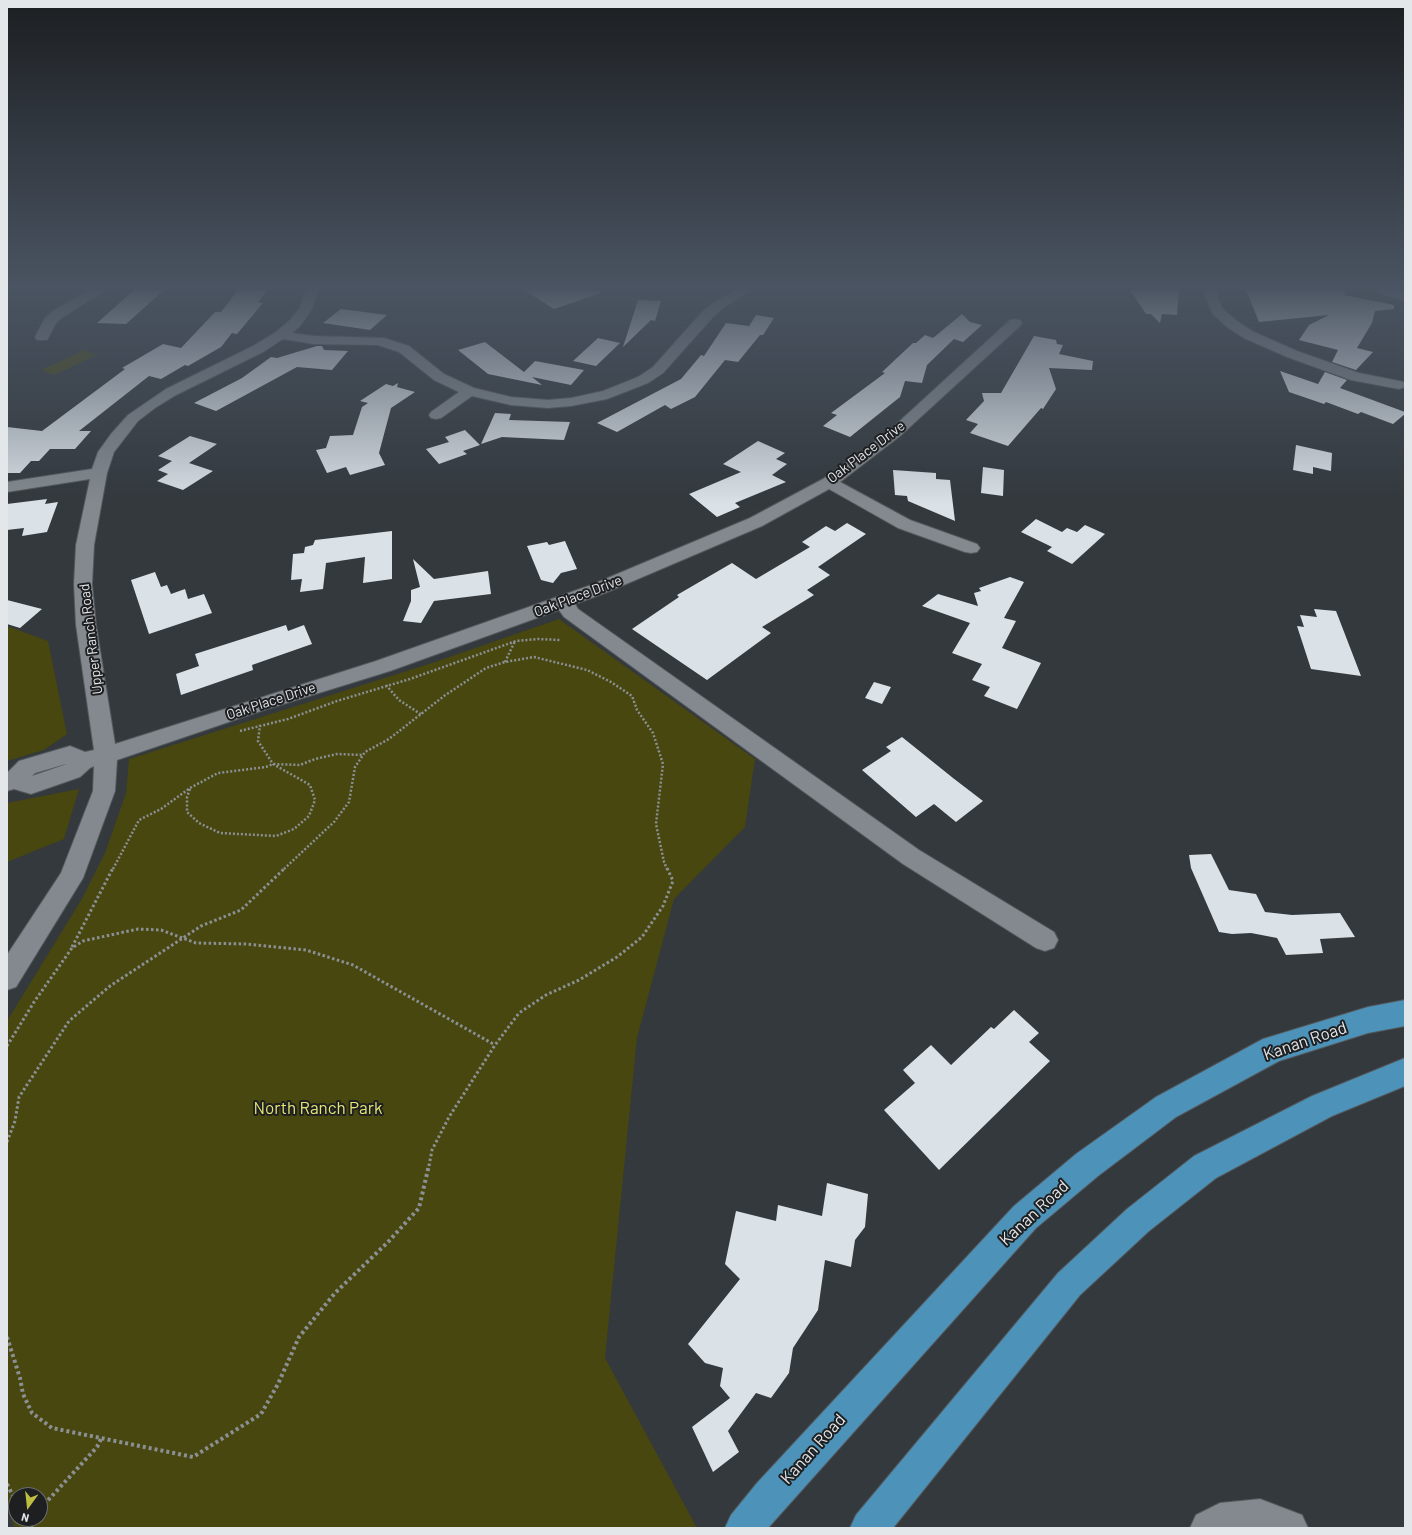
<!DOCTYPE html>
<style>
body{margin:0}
#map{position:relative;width:1412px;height:1535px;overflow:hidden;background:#33393d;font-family:Barlow,sans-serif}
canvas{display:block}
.frame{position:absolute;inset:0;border:8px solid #e4e7ea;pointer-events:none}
.north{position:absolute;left:8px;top:1487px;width:40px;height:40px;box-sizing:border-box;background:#1d1f21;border:1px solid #6d6f71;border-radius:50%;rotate:195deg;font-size:11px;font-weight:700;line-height:16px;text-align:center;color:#e4e7ea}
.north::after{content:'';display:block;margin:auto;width:14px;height:18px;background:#bfbe41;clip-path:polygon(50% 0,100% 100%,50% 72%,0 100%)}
</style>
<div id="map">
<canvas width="1412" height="1535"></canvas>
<div class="frame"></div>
<div class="north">N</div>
</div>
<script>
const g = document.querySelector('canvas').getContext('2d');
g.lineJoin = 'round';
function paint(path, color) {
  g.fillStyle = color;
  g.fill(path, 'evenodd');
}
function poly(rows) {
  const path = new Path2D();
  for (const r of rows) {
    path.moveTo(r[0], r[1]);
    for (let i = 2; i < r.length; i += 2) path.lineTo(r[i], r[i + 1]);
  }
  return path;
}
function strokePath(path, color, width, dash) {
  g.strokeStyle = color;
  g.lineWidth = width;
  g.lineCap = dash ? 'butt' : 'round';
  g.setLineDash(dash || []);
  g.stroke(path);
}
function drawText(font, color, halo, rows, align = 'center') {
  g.font = font + ' Barlow,sans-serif';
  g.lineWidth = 4;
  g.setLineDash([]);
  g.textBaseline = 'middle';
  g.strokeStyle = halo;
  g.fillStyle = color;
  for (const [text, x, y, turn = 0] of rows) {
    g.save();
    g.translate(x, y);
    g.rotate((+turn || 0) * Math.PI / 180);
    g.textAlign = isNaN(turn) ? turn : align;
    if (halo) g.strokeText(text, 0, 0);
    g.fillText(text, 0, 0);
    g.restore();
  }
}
const green = poly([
 [84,350,97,355,54,375,41,370],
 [559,619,755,759,745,827,674,899,637,1038,605,1358,697,1528,15,1528,7,1507,7,1021,83,897,105,853,126,793,129,759,432,663],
 [16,1495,40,1495,40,1519,16,1519],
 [7,626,48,641,67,734,44,750,7,761],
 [79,789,64,839,7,862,7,803]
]);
const building = poly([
 [134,290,164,290,126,324,97,323],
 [238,290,267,290,258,302,263,303,237,334,232,333,221,347,188,366,185,365,161,379,149,376,79,431,91,431,75,449,50,449,39,461,31,461,20,473,7,473,7,427,42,431,125,369,122,368,163,344,181,348,215,312,221,312],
 [524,290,601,290,601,293,554,309],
 [1130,290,1179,290,1177,315,1162,314,1160,323,1151,314,1146,314],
 [1246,290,1346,290,1344,295,1394,305,1394,309,1375,311,1372,323,1357,348,1373,352,1356,370,1332,362,1338,350,1299,340,1309,325,1329,315,1259,322],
 [638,300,661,301,655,321,651,320,623,347],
 [341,309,387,315,370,330,323,323],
 [962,314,970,322,982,325,963,342,954,339,927,365,922,383,905,381,900,397,850,437,823,426,837,415,831,413,885,373,882,372,913,343,916,343,925,335,933,338],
 [756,315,774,318,763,335,760,335,738,362,725,360,695,397,671,409,665,405,617,432,597,423,681,379,701,355,704,356,726,323,749,326],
 [1034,336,1056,340,1057,344,1063,345,1059,354,1093,361,1092,370,1049,368,1056,389,1043,409,1041,408,1008,446,970,433,978,424,966,420,984,401,982,393,1001,393],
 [598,338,620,343,596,366,573,361],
 [485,342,524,372,535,361,584,370,571,385,532,377,542,385,488,374,458,350],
 [317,346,322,346,324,350,348,351,332,370,297,367,216,411,194,403,242,378,271,357,277,358],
 [1280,371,1318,384,1325,372,1347,380,1340,388,1405,412,1405,414,1393,424,1361,412,1358,414,1326,402,1324,404,1289,392],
 [398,383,397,387,415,392,391,408,379,453,385,465,350,475,346,467,327,473,316,450,326,448,330,436,353,435,362,407,368,403,360,401,386,384,393,386],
 [495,413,511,414,509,420,570,422,564,440,502,437,481,444],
 [465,430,480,445,463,451,467,454,439,464,426,449,449,442,445,437],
 [190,436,217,444,189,463,213,471,183,490,157,481,168,474,158,470,172,461,158,456],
 [758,441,785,453,776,459,787,464,772,475,786,482,735,503,740,507,717,517,689,494,741,472,723,464],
 [1296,445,1332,453,1331,471,1313,467,1313,474,1293,470],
 [983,467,1004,470,1003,496,981,493],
 [893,470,936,473,936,479,950,480,955,521,908,501,907,496,895,495],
 [47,499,45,504,58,502,47,532,22,536,24,528,7,530,7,504],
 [1036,519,1062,532,1067,528,1077,532,1085,525,1105,534,1072,564,1047,551,1052,547,1021,532],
 [847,523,866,534,818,567,830,575,807,590,814,595,762,627,771,633,707,680,632,629,679,597,677,595,732,563,756,579,810,547,802,542,826,526,835,531],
 [392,531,392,579,363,583,365,557,326,563,323,589,300,592,302,579,291,580,293,554,304,553,305,547,313,545,315,540],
 [565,541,577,569,561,573,553,583,541,580,527,546,547,542,549,545],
 [413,559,434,579,488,571,491,594,434,601,421,623,403,621,411,601,411,590,420,587],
 [155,572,161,587,167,585,171,594,185,589,188,599,204,594,212,613,149,634,131,580],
 [1010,577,1024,582,1004,618,1016,621,1002,648,1041,663,1017,709,984,696,990,687,972,680,982,664,952,653,970,623,922,606,938,594,978,606,974,593,981,591,979,588],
 [7,600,42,609,20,628,7,624],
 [1314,609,1336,611,1361,676,1311,669,1297,626,1304,627,1300,615,1317,617],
 [286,625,288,631,304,625,312,644,252,665,253,670,181,695,176,674,199,666,195,654],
 [874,682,891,687,882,704,865,698],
 [902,737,953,778,983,801,956,822,934,804,916,817,862,770,891,751,886,747],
 [1211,854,1229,890,1256,894,1265,912,1292,915,1340,913,1355,937,1320,939,1323,953,1286,955,1277,938,1251,933,1232,934,1219,932,1191,868,1189,855],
 [1014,1010,1039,1033,1029,1042,1050,1061,939,1170,884,1110,915,1083,903,1070,931,1045,951,1065,991,1027,994,1029],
 [827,1183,868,1194,865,1227,855,1240,851,1267,825,1260,818,1310,793,1348,789,1373,771,1398,756,1393,728,1431,739,1452,713,1472,692,1427,730,1398,720,1386,723,1368,705,1363,688,1344,740,1279,725,1264,736,1211,776,1221,778,1205,822,1216]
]);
const pathFar2 = poly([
 [505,662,515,641],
 [386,685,399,700,422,715],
 [240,731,288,719,337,701,410,679,516,641,538,639,560,640],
 [190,789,187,797,187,812,199,823,220,833,276,836,294,829,309,816,315,800,310,785,273,764,258,741,260,725],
 [113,869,139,820,161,809,190,788,218,773,266,767,273,764,300,765,315,759,337,754,363,755],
 [284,869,334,822,349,802,355,767,365,752,389,739,444,696,486,668,505,662,534,657,587,670,611,682,632,696,637,710,653,733,663,764,656,824,664,862,667,869]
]);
const pathFar1 = poly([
 [72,947,113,868],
 [7,1046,34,1002,72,948,83,941,138,929,161,930,196,943,245,944,306,950,353,965,495,1045],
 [7,1142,15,1121,19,1097,69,1021,110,986,201,926,241,910,285,868],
 [429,1166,432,1150,449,1117,495,1045,519,1013,546,995,579,980,617,957,642,937,663,906,673,881,667,868]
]);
const path = poly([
 [7,1337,20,1378,23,1394,32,1413,52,1428,193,1457,261,1414,278,1384,299,1337,335,1293,388,1242,419,1208,429,1165],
 [7,1484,16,1502],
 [40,1509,97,1447,102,1437],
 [28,1519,34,1528]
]);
const minor = poly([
 [91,290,106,290,63,317,56,323,47,340,37,340,35,337,45,318,53,311,91,290],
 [306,290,318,290,312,309,300,326,292,333,314,336,384,338,409,346,444,374,474,388,511,397,548,400,571,398,603,391,638,377,653,367,703,311,716,301,737,290,752,290,724,307,713,317,663,373,648,383,607,399,571,406,548,408,511,405,472,396,441,418,436,419,431,418,429,415,431,412,459,392,434,380,399,352,378,345,314,344,283,339,263,352,176,395,155,408,138,421,114,452,107,473,94,545,92,584,96,625,115,744,376,661,591,585,750,518,823,479,860,453,890,430,1010,320,1015,319,1020,320,1022,323,1020,326,900,436,840,482,910,520,977,544,980,548,977,552,971,553,965,552,898,528,829,489,762,526,605,593,575,604,578,609,919,850,1054,932,1058,940,1054,948,1045,951,1036,948,903,864,564,617,559,610,390,671,264,710,117,760,115,791,83,878,16,987,7,990,7,955,61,873,93,791,94,766,90,768,80,777,31,794,14,789,7,791,7,773,19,761,70,746,85,752,94,750,76,625,74,584,76,545,90,479,7,492,7,482,92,469,98,452,111,434,128,415,166,389,253,346,276,332,290,320,300,308,306,290],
 [66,764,64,765,32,776,35,773,66,764],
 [1205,290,1217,290,1218,299,1223,309,1237,321,1254,332,1297,351,1359,373,1404,382,1405,387,1399,389,1351,380,1287,357,1244,338,1227,327,1213,314,1206,299,1205,290],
 [1376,290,1395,290,1405,293,1405,301,1378,293,1376,290],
 [1260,1499,1302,1515,1308,1528,1190,1528,1196,1515,1220,1503,1260,1499]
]);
const major = poly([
 [1405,1000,1405,1026,1368,1033,1279,1061,1176,1117,1098,1176,1036,1228,768,1528,725,1528,731,1515,757,1483,1014,1206,1076,1154,1156,1097,1263,1039,1368,1007,1405,1000],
 [1405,1058,1405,1086,1332,1116,1216,1178,1149,1231,1080,1295,893,1528,850,1528,856,1515,1058,1273,1127,1209,1194,1156,1312,1096,1405,1058]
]);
const streetNames = [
 ["Oak Place Drive",866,452,-37],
 ["Oak Place Drive",578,596,-21],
 ["Upper Ranch Road",91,639,-97],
 ["Oak Place Drive",271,701,-18]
];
const nearStreetnames = [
 ["Kanan Road",1305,1041,-19],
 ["Kanan Road",1034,1213,-43],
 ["Kanan Road",813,1449,-48]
];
const nearParknames = [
 ["North Ranch Park",318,1108]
];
paint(green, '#47470f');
paint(building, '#dbe2e7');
strokePath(minor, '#53585b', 2);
strokePath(major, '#53585b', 2);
strokePath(pathFar2, '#8c9094', 2.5, [2, 2]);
strokePath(pathFar1, '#8c9094', 3, [2.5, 2.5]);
strokePath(path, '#8c9094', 4, [3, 3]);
paint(minor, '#83898e');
paint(major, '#4d92b9');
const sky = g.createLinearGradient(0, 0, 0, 505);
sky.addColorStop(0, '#1c1f22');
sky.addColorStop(0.57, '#4a5462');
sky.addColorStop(1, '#4a546200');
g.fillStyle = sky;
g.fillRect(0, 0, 1412, 505);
drawText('14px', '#e4e7ea', '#1d1f21', streetNames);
drawText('17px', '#e4e7ea', '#1d1f21', nearStreetnames);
drawText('17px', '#e6e673', '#1d1f21', nearParknames);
</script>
